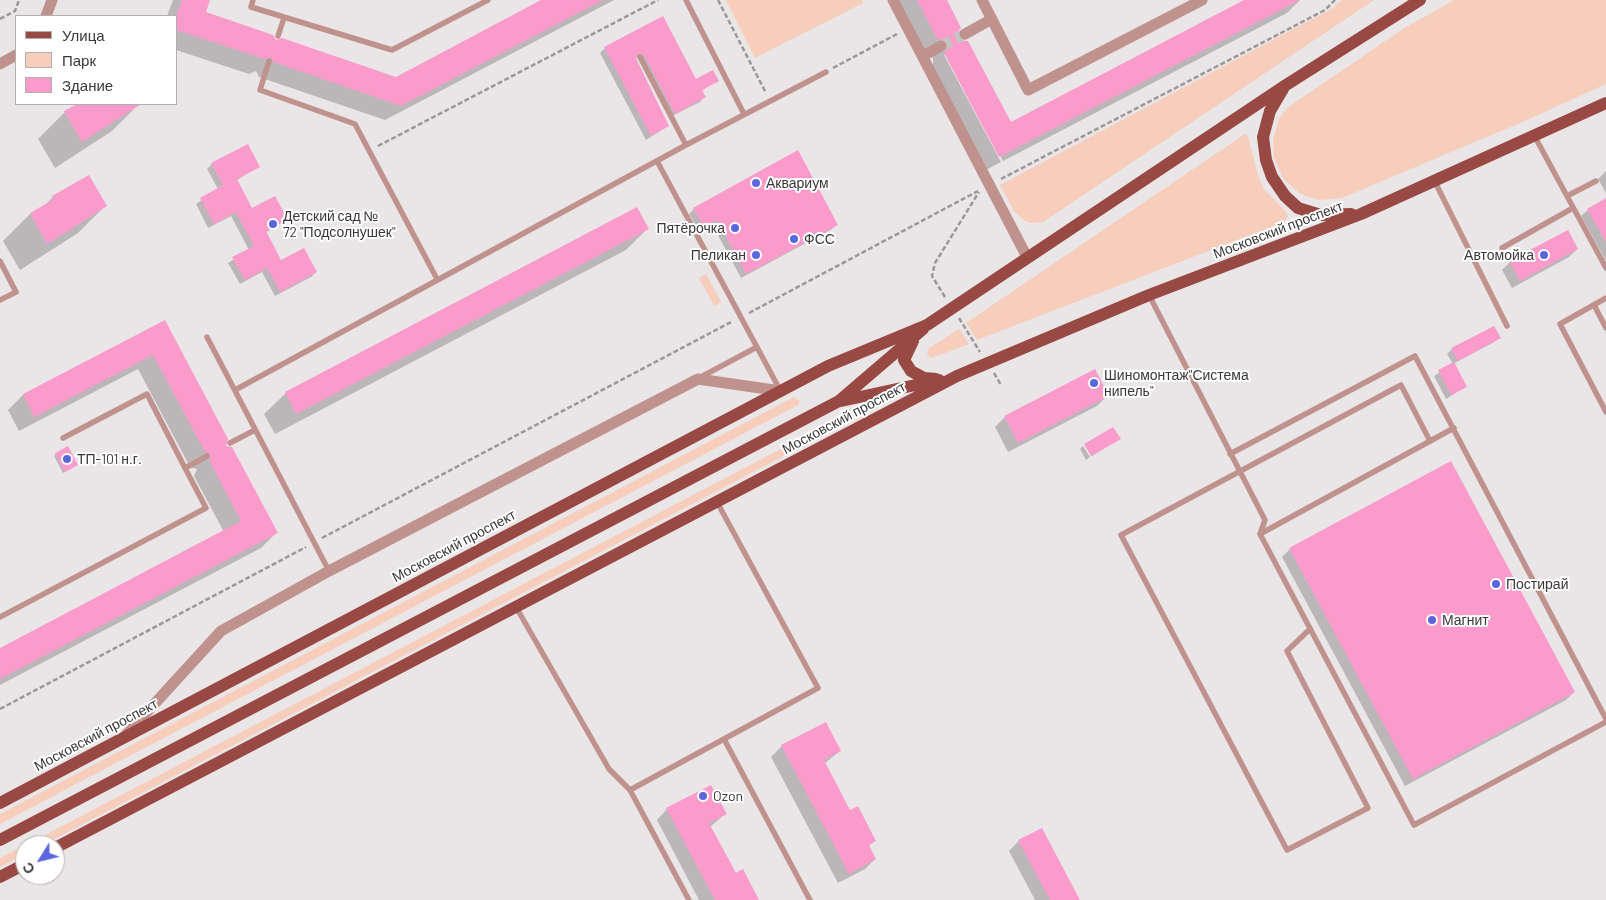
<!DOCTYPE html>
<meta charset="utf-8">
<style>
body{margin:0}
#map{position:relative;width:1606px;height:900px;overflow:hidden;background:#eae5e6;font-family:Barlow,sans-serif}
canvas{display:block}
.legend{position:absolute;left:15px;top:15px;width:162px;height:90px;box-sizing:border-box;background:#fff;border:1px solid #b0afaf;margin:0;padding:6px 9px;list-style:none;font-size:15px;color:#3a3838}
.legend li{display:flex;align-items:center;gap:10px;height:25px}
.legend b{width:25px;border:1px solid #b0afaf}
.north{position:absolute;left:15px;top:835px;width:50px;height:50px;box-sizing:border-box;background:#fff;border:1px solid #b0afaf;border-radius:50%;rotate:234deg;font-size:14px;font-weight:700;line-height:20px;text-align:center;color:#3a3838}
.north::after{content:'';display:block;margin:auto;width:18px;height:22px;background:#5b66de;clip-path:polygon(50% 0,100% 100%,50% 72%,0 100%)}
</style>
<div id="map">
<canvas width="1606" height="900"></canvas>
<ul class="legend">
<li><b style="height:6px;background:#984944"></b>Улица</li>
<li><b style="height:14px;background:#f7cdbc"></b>Парк</li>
<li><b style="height:14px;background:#fa9bcb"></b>Здание</li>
</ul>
<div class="north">С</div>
</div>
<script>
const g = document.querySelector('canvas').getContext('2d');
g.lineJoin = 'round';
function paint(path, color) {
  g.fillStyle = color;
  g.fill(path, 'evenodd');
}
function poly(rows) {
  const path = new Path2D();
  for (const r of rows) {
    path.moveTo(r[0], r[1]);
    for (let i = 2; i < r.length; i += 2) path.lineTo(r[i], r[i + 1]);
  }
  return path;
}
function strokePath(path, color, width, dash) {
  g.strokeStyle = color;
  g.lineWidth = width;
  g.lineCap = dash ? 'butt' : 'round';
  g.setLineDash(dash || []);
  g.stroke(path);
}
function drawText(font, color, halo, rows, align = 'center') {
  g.font = font + ' Barlow,sans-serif';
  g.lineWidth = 4;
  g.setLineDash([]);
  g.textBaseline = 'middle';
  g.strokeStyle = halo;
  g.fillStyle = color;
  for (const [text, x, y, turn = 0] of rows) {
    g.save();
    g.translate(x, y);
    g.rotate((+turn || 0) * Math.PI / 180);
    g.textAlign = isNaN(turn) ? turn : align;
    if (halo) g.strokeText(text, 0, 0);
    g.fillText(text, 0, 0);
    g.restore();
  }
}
const green = poly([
 [726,0,862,0,863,3,755,58],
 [1342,0,1374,0,1043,222,1030,223,1022,219,1014,211,1000,185,1333,8],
 [1454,0,1606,0,1606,84,1527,120,1342,198,1318,200,1301,194,1284,180,1274,158,1273,140,1279,119,1287,108,1403,29],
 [1245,134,1248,136,1258,176,1264,189,1287,213,1288,216,1284,222,977,340,966,323],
 [706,274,721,302,714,306,699,278],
 [959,329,969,344,932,358,927,355,929,348],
 [794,397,800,401,798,405,0,824,0,814],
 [815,431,820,435,818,438,43,845,26,845],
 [25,845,25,854,0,867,0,858]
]);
const shadow = poly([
 [173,0,209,0,205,13,275,42,396,78,544,0,614,0,385,120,259,77,256,71,249,74,176,50,176,16,167,16],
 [894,0,946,0,957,30,957,38,1011,123,1247,0,1300,0,1287,13,1003,161,947,55,944,55,1001,162,984,171,933,66,933,58,929,54,922,54],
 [662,18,695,81,718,80,701,91,704,97,700,102,670,117,640,60,635,56,668,126,646,140,600,53,605,48],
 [79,104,139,104,112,131,55,168,38,139,65,112],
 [212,164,259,166,237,180,252,210,286,219,265,233,281,262,316,272,311,277,275,296,262,272,240,284,228,263,249,250,231,216,208,228,196,204,218,189,207,169],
 [1606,171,1606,193,1598,179],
 [53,197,105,206,78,233,20,270,3,241,30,214,44,206],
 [1606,199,1606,261,1581,216,1588,210],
 [694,209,836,225,832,229,741,278,712,224,699,231,689,214],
 [647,229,626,250,275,434,264,414,286,393],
 [1567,231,1577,249,1569,257,1512,288,1502,270,1510,262],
 [165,321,225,446,276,533,261,548,0,685,0,649,224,532,194,476,197,469,190,467,138,369,19,431,8,410,23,395],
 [1499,338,1494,342,1453,364,1465,387,1446,399,1434,376,1453,364,1447,354,1452,349],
 [1107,396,1097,406,1008,452,995,427,1005,417],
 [1119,439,1092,456,1085,444],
 [1083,446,1090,457,1086,460,1080,449],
 [56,454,77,465,63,473,54,456],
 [1450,463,1574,692,1566,700,1405,786,1282,557,1290,549],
 [825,723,840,751,824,764,850,812,874,841,868,847,875,859,865,869,838,883,771,757,782,746],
 [667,809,725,814,710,827,735,875,758,900,699,900,657,820],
 [1019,841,1079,900,1035,900,1009,851]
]);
const building = poly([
 [182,0,210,0,206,12,273,35,276,40,282,38,396,77,541,0,603,0,401,106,273,62,271,57,265,59,176,30,176,17],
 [917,0,947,0,961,28,958,31,958,37,962,41,968,41,1011,122,1244,0,1300,0,999,157,944,53,948,49,948,43,944,39,937,39],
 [663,16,696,79,713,70,719,81,702,90,706,97,675,114,644,55,637,53,636,59,669,126,651,136,604,47],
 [77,104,141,104,82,142,64,111],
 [248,144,260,167,237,179,252,208,275,196,288,220,266,231,281,260,304,248,317,272,280,292,267,268,245,280,232,257,254,246,236,212,214,224,200,198,223,185,211,163],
 [798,150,838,225,746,274,717,220,704,227,693,208],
 [89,175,107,206,47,244,30,213,54,199,52,196],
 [1606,198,1606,242,1587,209],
 [637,207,649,229,296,414,285,392],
 [1568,230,1578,249,1520,281,1509,261],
 [165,320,228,439,226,446,232,447,278,533,0,679,0,648,241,521,209,460,211,454,205,452,153,355,34,417,23,394],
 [1494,326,1501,338,1458,361,1451,348],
 [1454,362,1467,387,1451,395,1438,370],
 [1095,369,1109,396,1018,443,1004,416],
 [1113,427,1121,439,1091,456,1084,444],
 [68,446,78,465,65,472,55,453],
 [1451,461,1575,692,1413,779,1289,548],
 [826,722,841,751,824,760,850,810,858,806,876,841,869,845,876,859,849,874,781,745],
 [711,785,727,814,709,823,736,873,743,869,759,900,715,900,666,808],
 [1042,828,1080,900,1050,900,1018,840]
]);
const minorTunnel = poly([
 [941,46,965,34]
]);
const path = poly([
 [718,0,766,93],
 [0,19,15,11,19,0],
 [833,68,897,34],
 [378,146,658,0],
 [1001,179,1325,10,1335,0],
 [945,297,932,276,935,263,979,192],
 [749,313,978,191],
 [959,318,980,352],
 [994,373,1001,385],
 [322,538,733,321],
 [0,709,306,547]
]);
const service = poly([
 [253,0,251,7,392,50,488,0],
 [686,0,744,114],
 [278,36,284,18],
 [640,57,686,145],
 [269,61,260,90,355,124,437,279],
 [1535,137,1606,268],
 [657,161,780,390],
 [1435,182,1507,326],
 [1567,196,1596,181],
 [1502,248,1573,208],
 [0,261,16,292,0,300],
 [1149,295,1265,520,1260,534,1414,825,1606,722],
 [1606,298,1560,324,1606,412],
 [1594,305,1606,328],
 [207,337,329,571],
 [699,378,757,347],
 [235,390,686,145,826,72],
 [63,438,147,394,185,468],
 [230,443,255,430],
 [1230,454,1415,356,1606,719],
 [1260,534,1454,428],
 [516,607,609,769,630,790],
 [0,617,206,508,185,468,207,456],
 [1310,629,1287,651,1368,808,1287,850,1121,535,1401,385,1430,441],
 [724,739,810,900],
 [689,900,630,790,818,688,717,502]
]);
const minor = poly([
 [893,0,1027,257],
 [982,0,1028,90,1202,0],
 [46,16,52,0],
 [965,34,992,19],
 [923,56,941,46],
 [0,64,16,55],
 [125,736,221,631,329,571,698,379,781,391]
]);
const primary = poly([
 [1283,89,1270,111,1263,137,1266,160,1272,177,1285,196,1298,208,1321,215,1351,214],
 [913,341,904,360,911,371,924,378,936,379],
 [841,401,939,380],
 [0,803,828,366,927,325,1286,85,1420,0],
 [0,840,839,401,923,329],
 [55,848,957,376,1149,295,1361,214,1606,103],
 [0,877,25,864]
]);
const markers = [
 [756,183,5,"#5b66de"],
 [273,224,5,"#5b66de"],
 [735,228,5,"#5b66de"],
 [794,239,5,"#5b66de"],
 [756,255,5,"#5b66de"],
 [1544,255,5,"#5b66de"],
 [1094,383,5,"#5b66de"],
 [67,459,5,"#5b66de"],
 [1496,584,5,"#5b66de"],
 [1432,620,5,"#5b66de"],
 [703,796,5,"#5b66de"]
];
const poiNames = [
 ["Аквариум",766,183],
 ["Детский сад №",283,216],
 ["72 \"Подсолнушек\"",283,232],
 ["Пятёрочка",725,228,"right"],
 ["ФСС",804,239],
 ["Пеликан",746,255,"right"],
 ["Автомойка",1534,255,"right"],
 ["Шиномонтаж\"Система",1104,375],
 ["нипель\"",1104,391],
 ["ТП-101 н.г.",77,459],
 ["Постирай",1506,584],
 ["Магнит",1442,620],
 ["Ozon",713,796]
];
const streetNames = [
 ["Московский проспект",1278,230,-21],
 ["Московский проспект",844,418,-28],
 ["Московский проспект",454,546,-28],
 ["Московский проспект",96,735,-28]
];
paint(green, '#f7cdbc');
paint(shadow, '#0003');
paint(building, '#fa9bcb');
strokePath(minorTunnel, '#c7c2c3', 11, [11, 5.5]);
strokePath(path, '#9c9899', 2.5, [5, 2.5]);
strokePath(service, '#c0928d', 5.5);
strokePath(minor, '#c0928d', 11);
strokePath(primary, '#984944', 12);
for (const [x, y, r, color] of markers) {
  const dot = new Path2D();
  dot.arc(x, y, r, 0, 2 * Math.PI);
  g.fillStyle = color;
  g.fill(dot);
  strokePath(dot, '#fff', 2);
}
drawText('14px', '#3a3838', '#fff', poiNames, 'left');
drawText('14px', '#3a3838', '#fff', streetNames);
</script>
